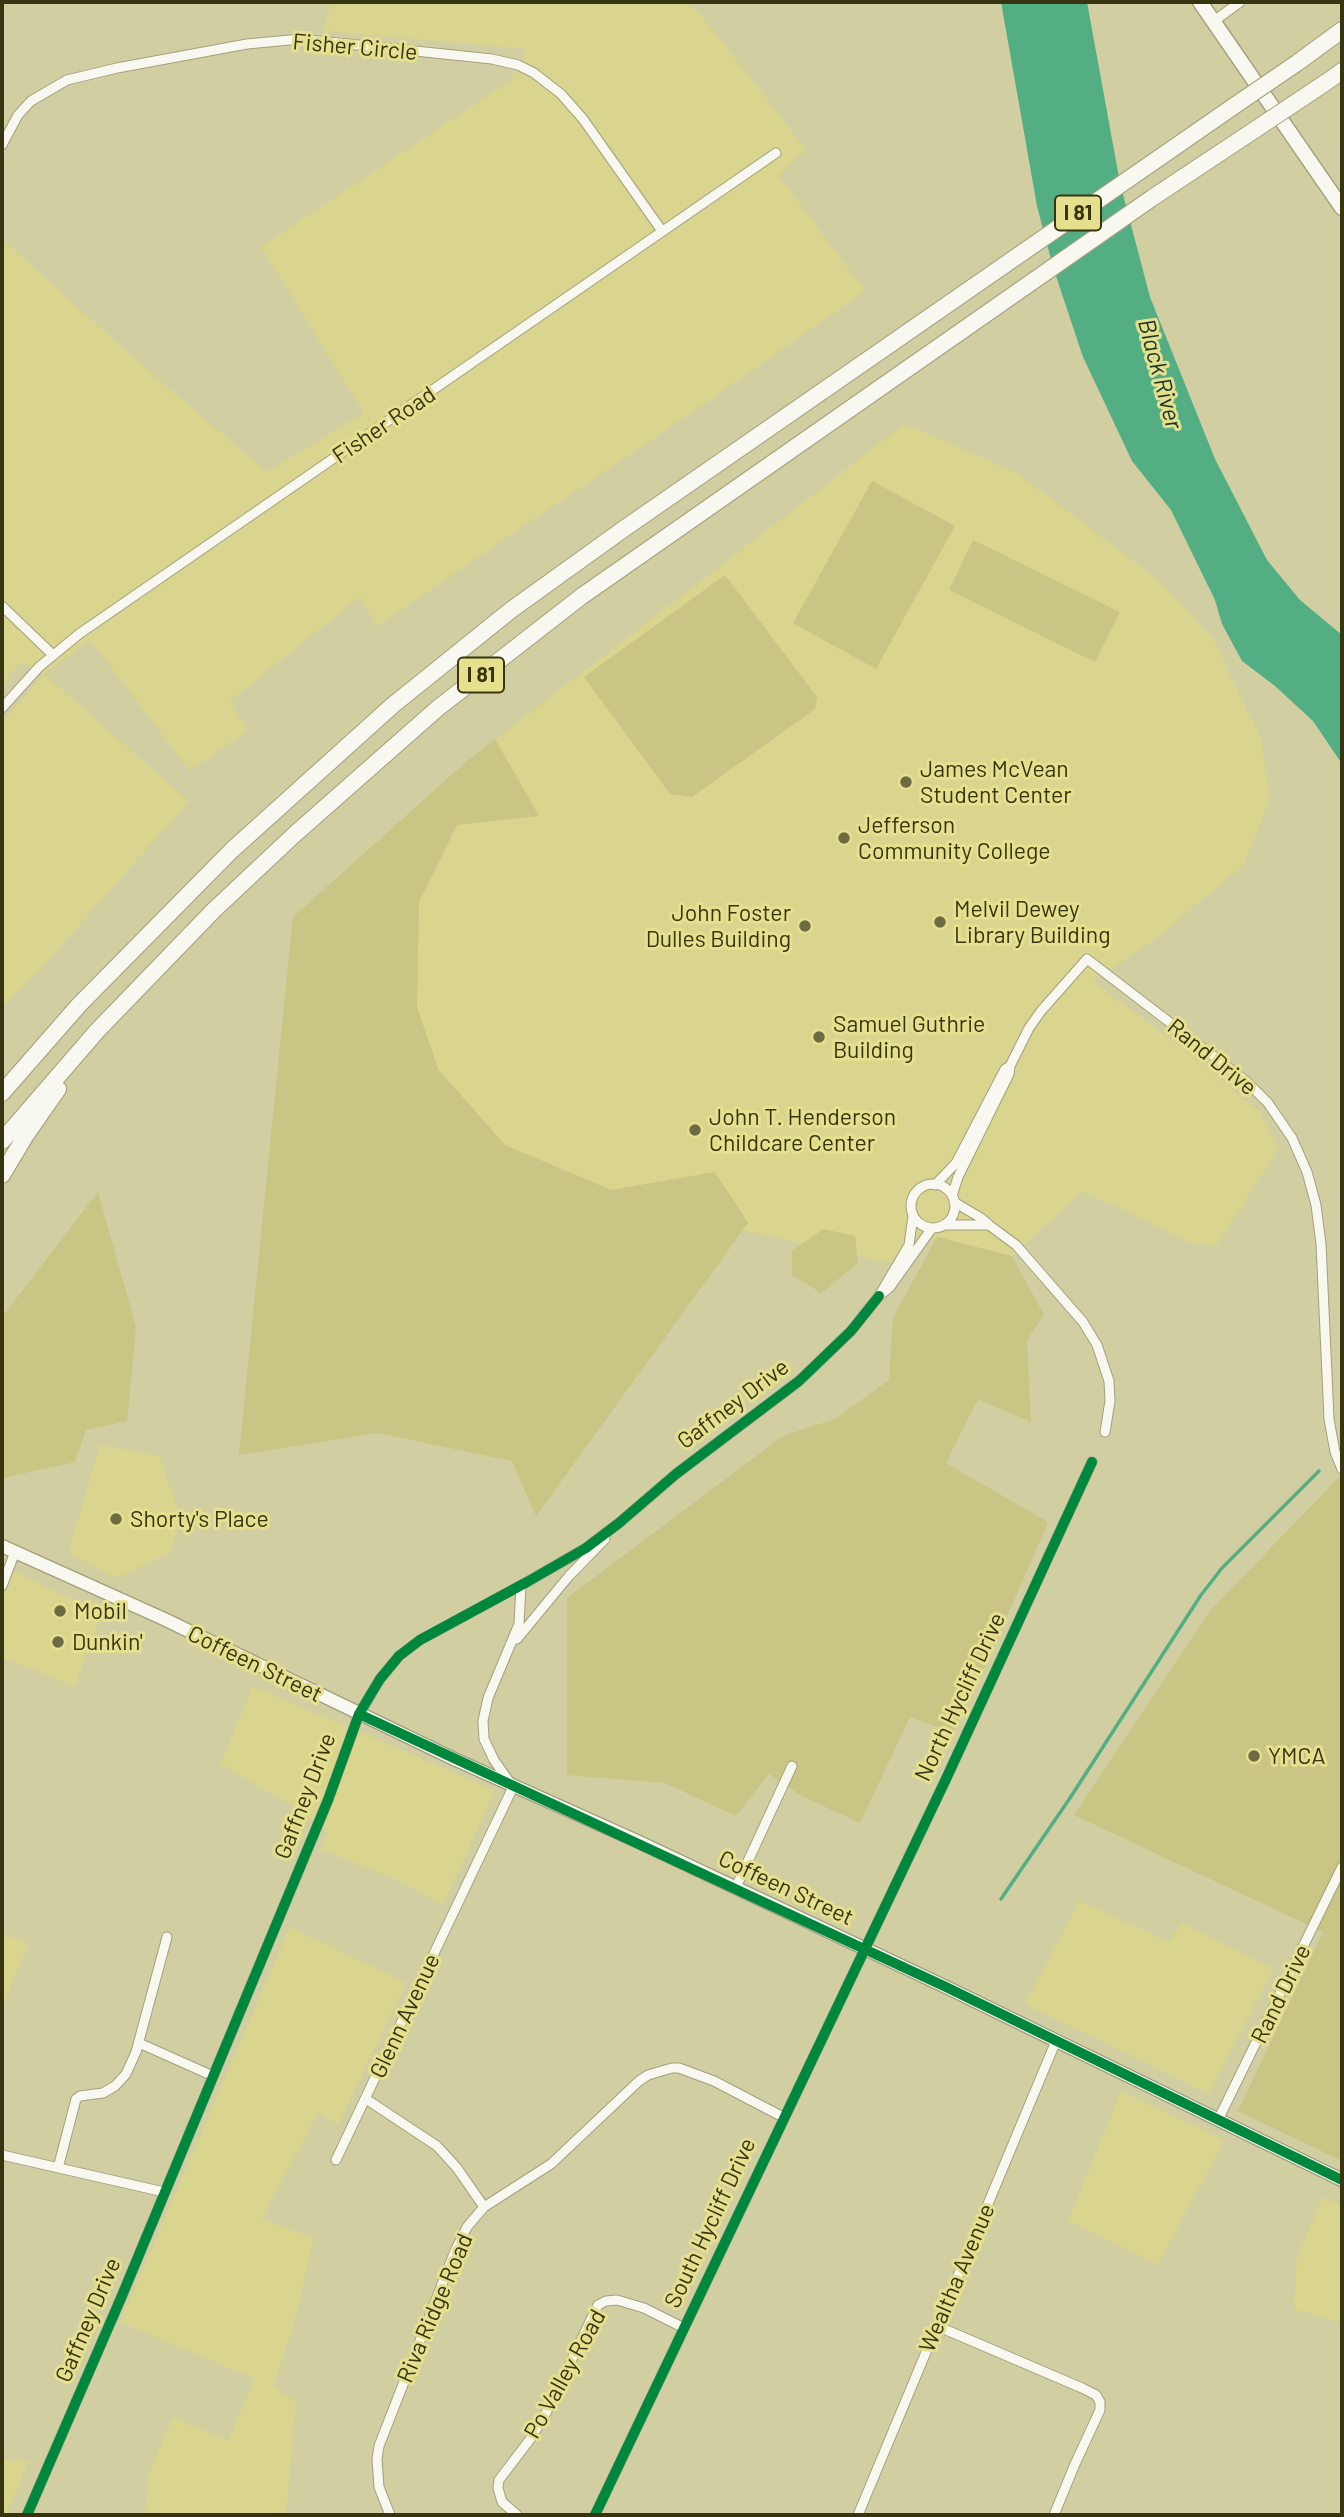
<!DOCTYPE html>
<style>
body{margin:0}
#map{position:relative;width:1344px;height:2517px;overflow:hidden;background:#d1cea2;font-family:Barlow,sans-serif}
canvas{display:block}
.frame{position:absolute;inset:0;border:4px solid #373412;pointer-events:none}
</style>
<div id="map">
<canvas width="1344" height="2517"></canvas>
<div class="frame"></div>
</div>
<script>
const g = document.querySelector('canvas').getContext('2d');
g.lineJoin = 'round';
function paint(path, color) {
  g.fillStyle = color;
  g.fill(path, 'evenodd');
}
function poly(rows) {
  const path = new Path2D();
  for (const r of rows) {
    if (r.length === 3) {
      path.moveTo(r[0] + r[2], r[1]);
      path.arc(r[0], r[1], r[2], 0, 2 * Math.PI);
      continue;
    }
    path.moveTo(r[0], r[1]);
    for (let i = 2; i < r.length; i += 2) path.lineTo(r[i], r[i + 1]);
  }
  return path;
}
function strokePath(path, color, width, dash) {
  g.strokeStyle = color;
  g.lineWidth = width;
  g.lineCap = dash ? 'butt' : 'round';
  g.setLineDash(dash || []);
  g.stroke(path);
}
function drawText(font, color, halo, rows, align = 'center') {
  g.font = font + ' Barlow,sans-serif';
  g.lineWidth = 6;
  g.setLineDash([]);
  g.textBaseline = 'middle';
  g.strokeStyle = halo;
  g.fillStyle = color;
  for (const [text, x, y, turn = 0] of rows) {
    g.save();
    g.translate(x, y);
    g.rotate((+turn || 0) * Math.PI / 180);
    g.textAlign = isNaN(turn) ? turn : align;
    if (halo) g.strokeText(text, 0, 0);
    g.fillText(text, 0, 0);
    g.restore();
  }
}
const built = poly([
 [331,2,685,2,701,15,806,149,779,176,865,291,710,400,377,626,360,597,230,701,248,731,190,771,90,640,44,674,189,801,38,972,2,1007,2,722,44,674,21,662,2,684,2,239,142,365,267,472,364,413,261,247,511,80,526,49,324,31],
 [905,424,1019,474,1158,580,1212,637,1261,738,1270,799,1244,865,1156,938,1093,982,1189,1053,1260,1112,1278,1149,1216,1246,1189,1242,1083,1191,1012,1256,937,1237,892,1263,724,1226,611,1190,505,1145,438,1069,417,1007,419,902,467,761],
 [100,1445,159,1456,182,1520,169,1553,117,1578,68,1553],
 [2,1566,102,1613,75,1686,2,1658],
 [253,1686,495,1790,443,1905,396,1879,321,1850,327,1833,302,1811,220,1764],
 [1079,1901,1170,1942,1181,1923,1273,1969,1209,2094,1025,2004],
 [290,1927,406,1983,338,2125,318,2112,262,2219,314,2238,293,2327,273,2386,296,2402,286,2515,146,2515,148,2476,173,2418,228,2440,255,2379,120,2322],
 [2,1934,29,1943,2,2007],
 [1121,2091,1224,2140,1158,2265,1068,2221],
 [1323,2197,1342,2206,1342,2323,1294,2309,1297,2257],
 [2,2459,29,2462,6,2515,2,2515]
]);
const green = poly([
 [872,481,955,526,876,669,793,623],
 [973,540,1120,612,1095,662,949,590],
 [725,575,817,697,815,709,692,797,670,794,584,677],
 [495,739,539,816,457,825,419,902,417,1007,438,1069,505,1145,611,1190,715,1172,748,1223,536,1516,512,1461,378,1433,239,1455,293,917,467,761],
 [98,1192,136,1327,127,1421,86,1430,75,1462,2,1478,2,1317],
 [823,1229,855,1236,858,1263,821,1293,792,1275,792,1251],
 [937,1237,1012,1256,1044,1315,1027,1340,1031,1422,978,1399,946,1463,1048,1522,996,1642,953,1733,910,1717,860,1823,800,1795,769,1774,736,1816,665,1783,567,1775,567,1598,783,1436,835,1419,889,1380,893,1318],
 [1342,1474,1342,2161,1238,2111,1323,1932,1074,1815,1209,1612]
]);
const water = poly([
 [1001,2,1087,2,1120,183,1150,297,1215,459,1267,560,1300,600,1342,635,1342,764,1313,721,1275,686,1242,661,1222,624,1215,600,1171,510,1132,461,1083,357,1053,267,1037,206]
]);
const stream = poly([
 [1001,1899,1070,1798,1201,1595,1222,1568,1319,1471]
]);
const street = poly([
 [1214,21,1240,2],
 [2,145,18,115,31,101,67,80,117,68,247,44,300,39,492,59,518,65,534,73,561,94,583,119,662,231],
 [2,606,53,655],
 [2,708,39,667,79,634,776,153],
 [1010,1066,1029,1028,1041,1011,1087,959,1246,1081,1268,1103,1292,1138,1307,1172,1316,1205,1321,1244,1329,1419,1335,1452,1342,1469],
 [933,1206,22],
 [935,1185,956,1163,1005,1069,1010,1066,1009,1074,958,1177,952,1196],
 [913,1216,909,1245,879,1296,890,1287,932,1228],
 [944,1225,989,1225,981,1218,954,1202],
 [989,1225,1016,1245,1083,1322,1097,1345,1109,1381,1110,1401,1105,1432],
 [2,1586,15,1552],
 [517,1639,569,1576,605,1539],
 [736,1887,792,1766],
 [139,2043,213,2076],
 [366,2099,437,2146,457,2168,484,2207],
 [1218,2120,1342,1867],
 [2,2155,164,2192],
 [336,2160,513,1787,494,1760,484,1739,483,1721,488,1698,519,1624,521,1586],
 [58,2168,76,2099,80,2096,103,2093,115,2086,126,2074,136,2052,167,1937],
 [937,2326,1082,2388,1096,2395,1100,2402,1100,2410,1075,2464,1054,2515],
 [27,2515,121,2298,328,1800,359,1714,380,1679,399,1656,420,1640,527,1582,586,1548,619,1523,676,1474,799,1381,851,1331,879,1296],
 [390,2515,379,2487,377,2459,379,2446,455,2251,467,2227,484,2207,551,2164,639,2081,648,2075,672,2068,679,2068,714,2081,783,2117],
 [517,2515,502,2502,498,2488,499,2480,531,2438,544,2417,598,2305,606,2301,617,2300,644,2308,684,2328],
 [595,2515,946,1779,1092,1462],
 [858,2515,1056,2041]
]);
const secondary = poly([
 [2,1546,164,1619,454,1759,639,1842,946,1987,1342,2180]
]);
const primary = poly([
 [1200,2,1342,208]
]);
const highway = poly([
 [1297,63,1342,30],
 [1325,83,1342,71],
 [2,1093,79,1005,232,850,393,705,511,610,625,528,1234,106],
 [2,1141,97,1031,214,910,295,834,438,708,582,596,1152,198,1256,129],
 [2,1175,26,1135,58,1089]
]);
const highwayBridge = poly([
 [1234,106,1297,63],
 [1256,129,1325,83]
]);
const cycleway = poly([
 [359,1714,946,1987,1342,2180],
 [27,2515,121,2298,328,1800,359,1714,380,1679,399,1656,420,1640,527,1582,586,1548,619,1523,676,1474,799,1381,851,1331,879,1296],
 [595,2515,946,1779,1092,1462]
]);
const markers = [
 [906,782,7,"#6d6a44"],
 [844,838,7,"#6d6a44"],
 [940,922,7,"#6d6a44"],
 [805,926,7,"#6d6a44"],
 [819,1037,7,"#6d6a44"],
 [695,1130,7,"#6d6a44"],
 [116,1519,7,"#6d6a44"],
 [60,1611,7,"#6d6a44"],
 [58,1642,7,"#6d6a44"],
 [1254,1756,7,"#6d6a44"]
];
const shields = [
 [1078,213,46],
 [481,675,46]
];
const shieldNames = [
 ["I 81",1078,213],
 ["I 81",481,675]
];
const streetNames = [
 ["Fisher Circle",355,47,5],
 ["Fisher Road",384,425,-34],
 ["Rand Drive",1212,1057,39],
 ["Gaffney Drive",733,1404,-37],
 ["Coffeen Street",255,1664,26],
 ["North Hycliff Drive",960,1697,-65],
 ["Gaffney Drive",305,1796,-69],
 ["Coffeen Street",786,1888,25],
 ["Rand Drive",1281,1994,-64],
 ["Glenn Avenue",405,2016,-65],
 ["South Hycliff Drive",710,2223,-65],
 ["Wealtha Avenue",957,2278,-67],
 ["Riva Ridge Road",435,2308,-67],
 ["Gaffney Drive",88,2320,-67],
 ["Po Valley Road",565,2374,-61]
];
const poiNames = [
 ["James McVean",920,769],
 ["Student Center",920,795],
 ["Jefferson",858,825],
 ["Community College",858,851],
 ["Melvil Dewey",954,909],
 ["Library Building",954,935],
 ["John Foster",791,913,"right"],
 ["Dulles Building",791,939,"right"],
 ["Samuel Guthrie",833,1024],
 ["Building",833,1050],
 ["John T. Henderson",709,1117],
 ["Childcare Center",709,1143],
 ["Shorty's Place",130,1519],
 ["Mobil",74,1611],
 ["Dunkin'",72,1642],
 ["YMCA",1268,1756]
];
const waterNames = [
 ["Black River",1160,374,75]
];
paint(built, '#d9d48e');
paint(green, '#c9c584');
paint(water, '#54ae83');
strokePath(stream, '#54ae83', 3.5);
strokePath(street, '#a3a07d', 11);
strokePath(secondary, '#a3a07d', 15);
strokePath(primary, '#a3a07d', 17);
strokePath(highway, '#a3a07d', 18);
strokePath(street, '#f8f8f1', 9);
strokePath(secondary, '#f8f8f1', 12);
strokePath(primary, '#f8f8f1', 14);
strokePath(highway, '#f8f8f1', 16);
strokePath(highwayBridge, '#a3a07d', 18, []);
strokePath(highwayBridge, '#f8f8f1', 16);
strokePath(cycleway, '#00873e', 10);
for (const [x, y, r, color] of markers) {
  const dot = new Path2D();
  dot.arc(x, y, r, 0, 2 * Math.PI);
  g.fillStyle = color;
  g.fill(dot);
  strokePath(dot, '#e5e08e', 2.5);
}
for (const [x, y, w] of shields) {
  const box = new Path2D();
  box.roundRect(x - w / 2, y - 17.5, w, 35, 5);
  g.fillStyle = '#e5e08e';
  g.fill(box);
  strokePath(box, '#373412', 2);
}
drawText('bold 21px', '#373412', null, shieldNames);
drawText('23px', '#373412', '#e5e08e', streetNames);
drawText('23px', '#373412', '#e5e08e', poiNames, 'left');
drawText('italic 24px', '#1b352a', '#e5e08e', waterNames);
</script>
